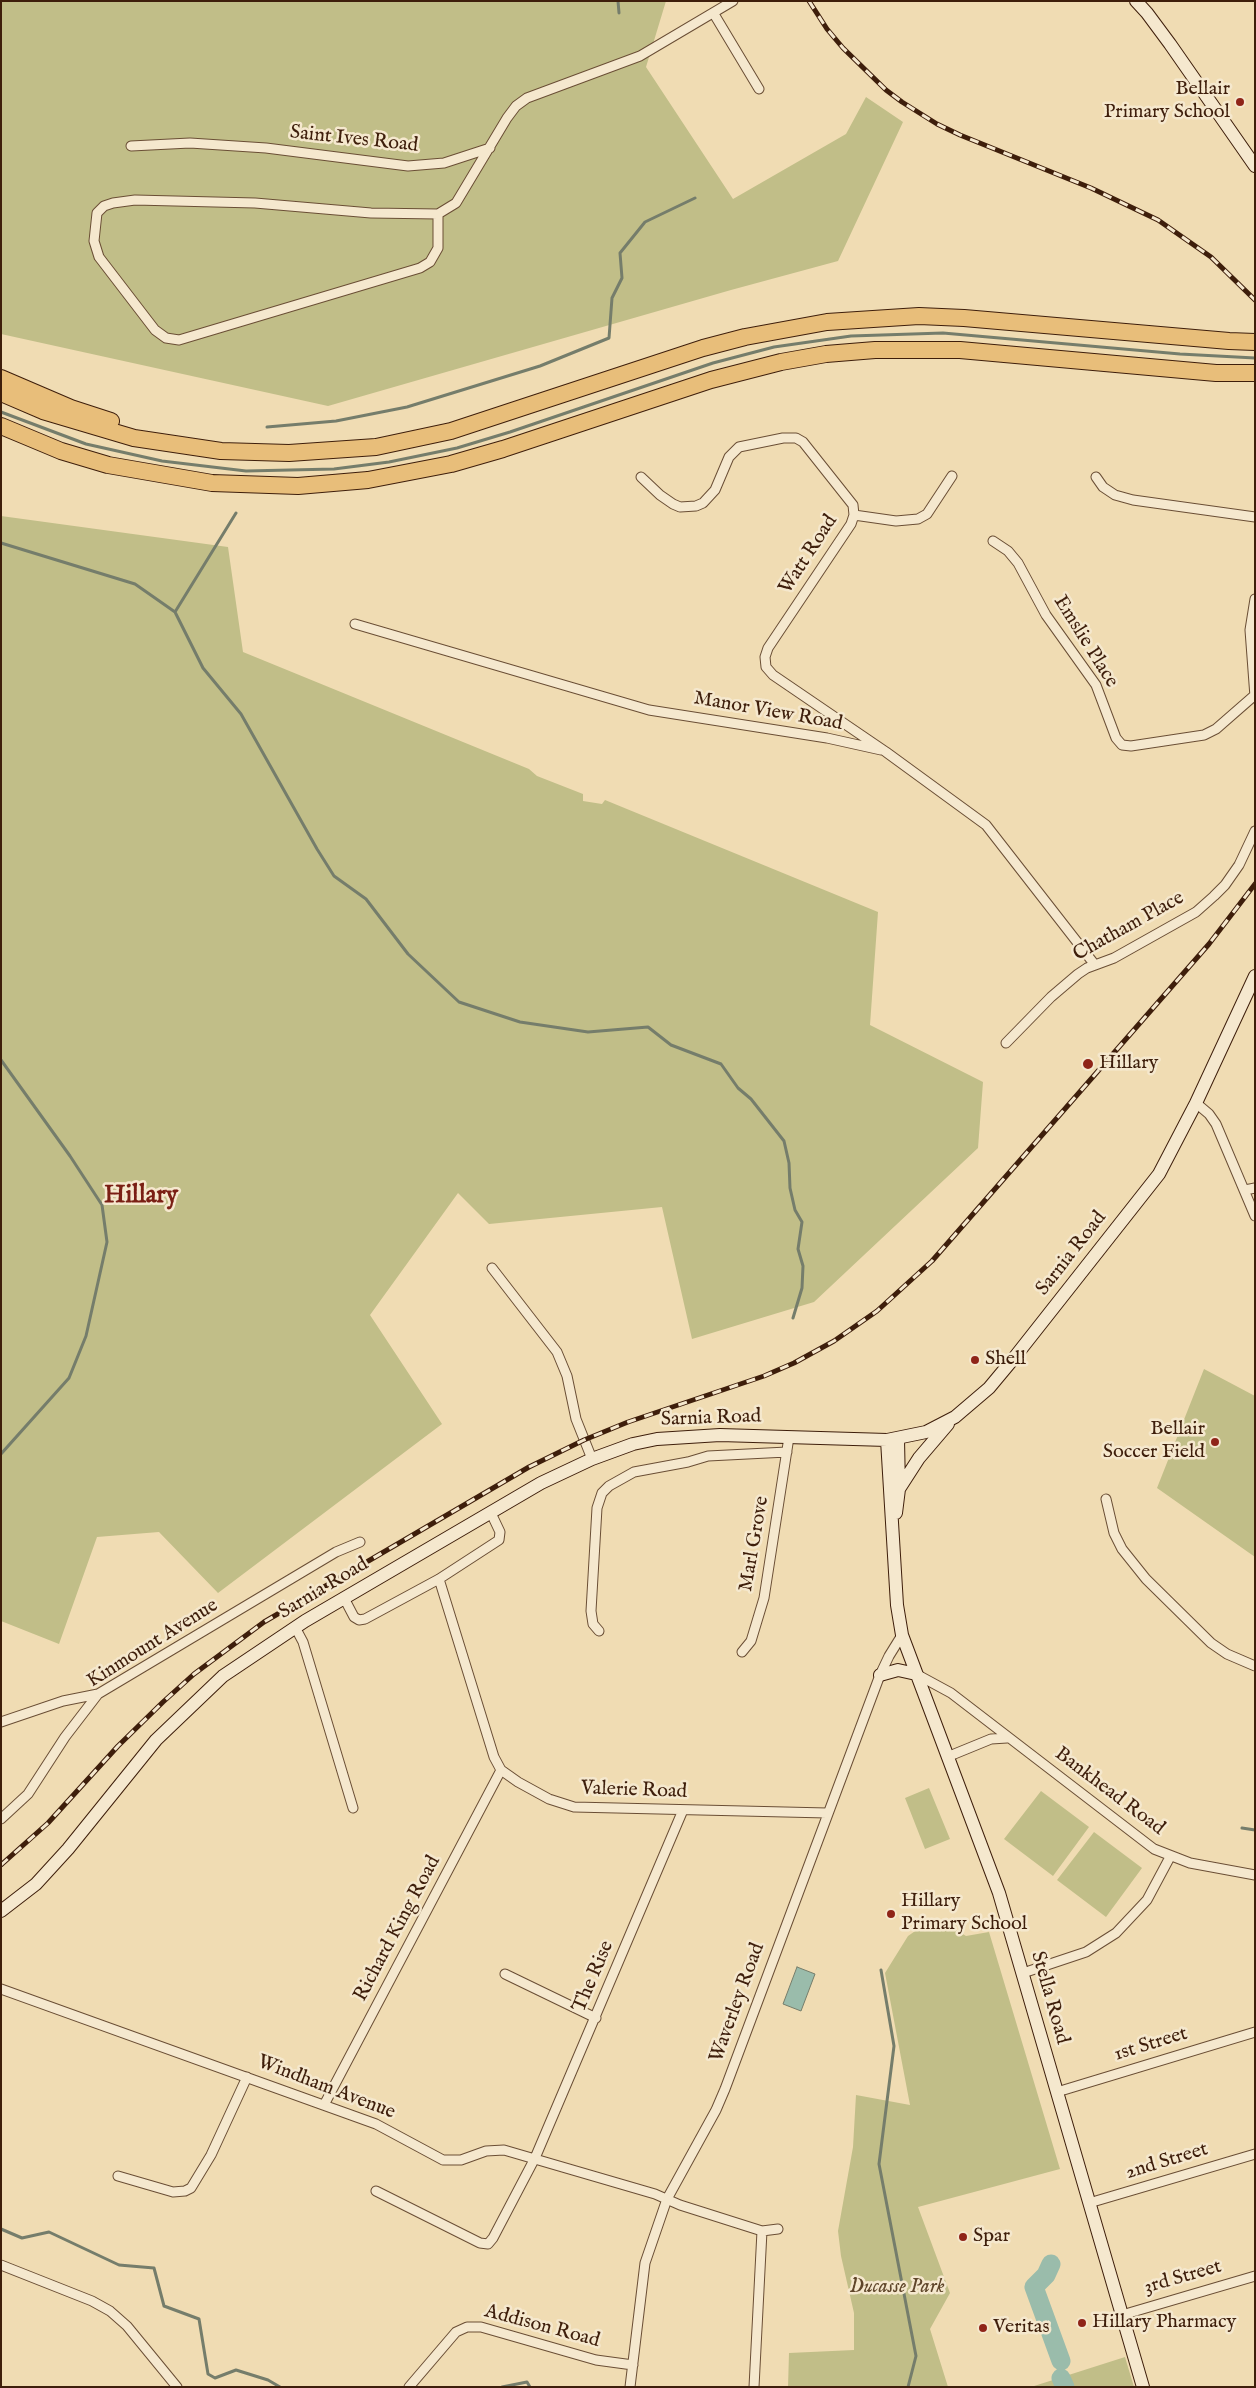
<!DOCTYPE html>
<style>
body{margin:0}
#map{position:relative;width:1256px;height:2388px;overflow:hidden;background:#f0dcb3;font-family:"IM FELL English",serif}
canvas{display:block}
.frame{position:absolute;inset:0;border:2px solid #3e1e0b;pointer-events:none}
</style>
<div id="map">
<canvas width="1256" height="2388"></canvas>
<div class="frame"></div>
</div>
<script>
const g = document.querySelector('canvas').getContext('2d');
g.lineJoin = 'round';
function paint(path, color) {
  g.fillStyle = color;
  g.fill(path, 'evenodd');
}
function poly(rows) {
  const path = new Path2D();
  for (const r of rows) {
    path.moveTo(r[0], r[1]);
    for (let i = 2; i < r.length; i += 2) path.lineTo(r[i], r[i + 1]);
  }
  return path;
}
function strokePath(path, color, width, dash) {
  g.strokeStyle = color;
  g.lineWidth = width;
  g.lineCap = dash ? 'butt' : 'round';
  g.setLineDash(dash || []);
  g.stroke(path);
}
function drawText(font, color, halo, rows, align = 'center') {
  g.font = font + ' "IM FELL English",serif';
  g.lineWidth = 5;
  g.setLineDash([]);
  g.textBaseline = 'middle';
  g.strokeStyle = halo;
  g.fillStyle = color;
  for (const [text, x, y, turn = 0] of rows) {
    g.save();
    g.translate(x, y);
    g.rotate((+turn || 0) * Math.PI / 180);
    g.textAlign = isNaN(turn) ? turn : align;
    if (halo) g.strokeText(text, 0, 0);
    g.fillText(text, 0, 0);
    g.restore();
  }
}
const green = poly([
 [1,1,666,1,646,67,733,199,846,134,866,97,903,122,838,261,731,290,328,406,1,334],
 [1,516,228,547,243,652,529,769,537,776,583,794,583,801,602,804,605,800,878,912,870,1025,983,1082,978,1148,814,1302,692,1339,662,1207,489,1224,458,1193,370,1315,442,1424,218,1593,159,1532,97,1537,59,1644,1,1621],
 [1204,1369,1255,1396,1255,1557,1157,1488],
 [929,1788,950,1839,925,1849,905,1798],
 [1041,1791,1089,1827,1053,1876,1004,1839],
 [1094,1832,1142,1868,1106,1917,1057,1880],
 [938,1923,945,1923,966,1936,989,1932,1060,2169,918,2207,950,2293,930,2329,948,2387,788,2387,789,2353,854,2350,854,2313,841,2256,838,2231,853,2147,856,2095,910,2105,885,1973,908,1936,921,1927],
 [1125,2357,1134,2387,1031,2387]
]);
const water = poly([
 [797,1967,815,1974,801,2011,783,2004,797,1967]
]);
const stream = poly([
 [618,1,619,13],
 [1,412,86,444,162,461,246,471,334,469,389,462,457,448,510,432,713,363,774,347,851,336,943,333,1180,354,1255,358],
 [267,427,336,421,407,407,540,366,609,338,612,298,622,278,620,253,645,222,695,198],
 [1,543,135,584,175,612,203,668,241,714,317,849,334,876,366,899,408,954,459,1002,520,1022,588,1032,648,1027,671,1045,721,1064,738,1088,751,1099,784,1141,789,1163,790,1188,795,1210,802,1222,798,1249,803,1266,802,1288,793,1318],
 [175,612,236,513],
 [1,1060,70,1156,102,1205,107,1242,86,1336,69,1378,1,1454],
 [1242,1828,1255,1830],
 [881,1970,894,2046,879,2164,916,2356,908,2387],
 [1,2229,22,2238,49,2232,119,2265,154,2268,164,2306,199,2319,208,2374,215,2378,236,2370,268,2380,280,2387],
 [502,2387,527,2382,530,2387]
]);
const river = poly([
 [1051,2264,1046,2275,1034,2287,1061,2361],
 [1061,2378,1065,2387]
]);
const street = poly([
 [714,14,759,89],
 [131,146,190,143,266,148,408,166,444,163,490,148],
 [438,214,438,248,430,262,420,268,179,340,166,338,155,330,99,257,94,241,97,213,104,206,113,203,135,200,255,203,371,213,438,214,456,203,507,118,516,106,527,98,640,56,733,1],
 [641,477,660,495,673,504,680,507,696,506,703,503,715,490,729,457,739,447,783,438,796,438,803,442,853,505,854,515,851,524,768,648,765,657,766,667,773,675,886,752,986,825,1095,965],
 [1096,477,1103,487,1115,495,1133,500,1255,517],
 [854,515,896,521,918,519,927,514,952,476],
 [993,541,1008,551,1018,563,1046,615,1096,685,1116,738,1122,745,1131,746,1204,735,1216,729,1255,695],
 [1255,599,1250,630,1255,697],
 [355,624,649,710,827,738,881,750],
 [1006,1043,1051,997,1078,974,1087,968,1114,958,1196,912,1214,896,1225,885,1239,865,1255,831],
 [1196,1103,1209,1114,1216,1124,1255,1216],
 [1245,1190,1255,1188],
 [492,1268,557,1352,567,1376,576,1419,592,1459],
 [1106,1499,1114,1533,1122,1549,1146,1579,1211,1643,1227,1654,1255,1666],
 [439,1579,494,1757,501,1770,518,1782,549,1799,574,1807,827,1813],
 [344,1598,354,1617,359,1620,365,1619,439,1579,499,1540,500,1532,491,1513],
 [295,1627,303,1642,353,1808],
 [599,1631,593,1624,591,1611,597,1508,602,1493,609,1486,634,1472,688,1462,708,1456,787,1452],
 [742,1652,751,1641,764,1598,789,1437],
 [916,1674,951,1693,1154,1849,1190,1863,1255,1875],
 [1,1722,63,1701,98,1694],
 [947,1757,991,1739,1007,1738],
 [1,1819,28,1794,65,1737,98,1694,336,1552,360,1542],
 [1023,1973,1086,1952,1116,1933,1147,1900,1170,1857],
 [505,1974,596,2018],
 [1,1989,376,2124,443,2160,461,2160,486,2151,504,2150,655,2194,680,2205,762,2231,778,2229],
 [1057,2092,1255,2032],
 [324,2105,501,1770],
 [118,2176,173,2192,185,2191,191,2188,211,2155,247,2077],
 [376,2191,480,2243,488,2244,493,2238,535,2158,683,1810],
 [1089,2203,1255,2154],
 [1,2265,92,2301,110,2311,127,2326,177,2387],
 [1122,2315,1255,2276],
 [409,2387,456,2332,467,2327,481,2327,596,2360,633,2365],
 [630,2387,645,2263,667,2199,716,2110,725,2089,880,1675,889,1656,902,1635],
 [754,2387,762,2231]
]);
const secondary = poly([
 [1136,1,1147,13,1170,44,1255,166],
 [887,1440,897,1605,902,1635,999,1893,1143,2387],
 [899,1489,919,1458,948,1424],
 [896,1513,899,1489,898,1439],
 [880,1675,898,1670,916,1674],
 [1,1911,36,1884,68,1849,156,1740,223,1676,305,1621,541,1483,592,1459,633,1444,657,1439,720,1435,887,1440,926,1432,955,1417,989,1388,1014,1358,1159,1174,1196,1103,1255,976]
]);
const highway = poly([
 [1,378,71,408,111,421],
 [1,393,43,411,134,438,221,451,289,453,376,447,451,431,703,348,745,337,827,322,919,316,964,318,1229,341,1255,342],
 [1,426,61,451,108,465,212,483,298,486,368,480,451,464,503,449,711,380,781,362,826,354,875,350,960,350,1216,373,1255,373]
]);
const rail = poly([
 [809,1,827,29,843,48,886,90,902,102,937,124,960,135,1091,188,1158,220,1211,257,1255,300],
 [1,1865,48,1823,118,1746,163,1702,194,1674,264,1622,529,1467,584,1440,628,1422,764,1376,794,1363,834,1341,877,1311,932,1261,1209,944,1255,884]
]);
const markers = [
 [1240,102,5,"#8f2418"],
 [1088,1064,6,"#8f2418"],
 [975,1360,5,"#8f2418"],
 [1215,1442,5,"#8f2418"],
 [891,1914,5,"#8f2418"],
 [963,2237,5,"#8f2418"],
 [1082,2323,5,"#8f2418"],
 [983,2328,5,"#8f2418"]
];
const poiNames = [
 ["Bellair",1230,90,"right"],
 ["Primary School",1230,113,"right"],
 ["Hillary",1099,1064],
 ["Shell",985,1360],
 ["Bellair",1205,1430,"right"],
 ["Soccer Field",1205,1453,"right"],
 ["Hillary",901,1902],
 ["Primary School",901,1925],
 ["Spar",973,2237],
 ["Hillary Pharmacy",1092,2323],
 ["Veritas",993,2328]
];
const streetNames = [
 ["Saint Ives Road",354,140,6],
 ["Watt Road",809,555,-57],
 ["Emslie Place",1085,642,58],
 ["Manor View Road",768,712,10],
 ["Chatham Place",1129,927,-29],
 ["Sarnia Road",1072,1254,-52],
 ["Sarnia Road",711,1419,-2],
 ["Marl Grove",755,1544,-80],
 ["Sarnia Road",324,1589,-31],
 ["Kinmount Avenue",153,1644,-32],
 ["Valerie Road",634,1791,2],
 ["Bankhead Road",1109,1792,37],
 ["Richard King Road",398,1929,-62],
 ["The Rise",594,1977,-67],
 ["Stella Road",1049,1998,74],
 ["Waverley Road",738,2003,-70],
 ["1st Street",1151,2045,-17],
 ["Windham Avenue",326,2088,21],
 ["2nd Street",1167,2162,-17],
 ["3rd Street",1183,2278,-16],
 ["Addison Road",542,2327,15]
];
const parkNames = [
 ["Ducasse Park",897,2288]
];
const districtNames = [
 ["Hillary",141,1197]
];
paint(green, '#c1be88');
paint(water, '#9abcab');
strokePath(water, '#757d6b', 1);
strokePath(stream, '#757d6b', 3);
strokePath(river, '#9abcab', 19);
strokePath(street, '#6a4e35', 11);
strokePath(secondary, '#3e1e0b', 14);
strokePath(highway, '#3e1e0b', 18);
strokePath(street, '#f5e8ce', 9);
strokePath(secondary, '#f5e8ce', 12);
strokePath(highway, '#e8be7a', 16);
strokePath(rail, '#3e1e0b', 5);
strokePath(rail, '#f5e8ce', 3, [9]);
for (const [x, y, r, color] of markers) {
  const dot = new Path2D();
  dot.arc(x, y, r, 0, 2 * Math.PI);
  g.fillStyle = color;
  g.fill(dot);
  strokePath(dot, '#f5e8ce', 2);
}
drawText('20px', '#3e1e0b', '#f5e8ce', poiNames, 'left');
drawText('20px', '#3e1e0b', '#f5e8ce', streetNames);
drawText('italic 20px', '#5f462a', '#f5e8ce', parkNames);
drawText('bold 25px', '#7a1f14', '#f5e8ce', districtNames);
</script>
